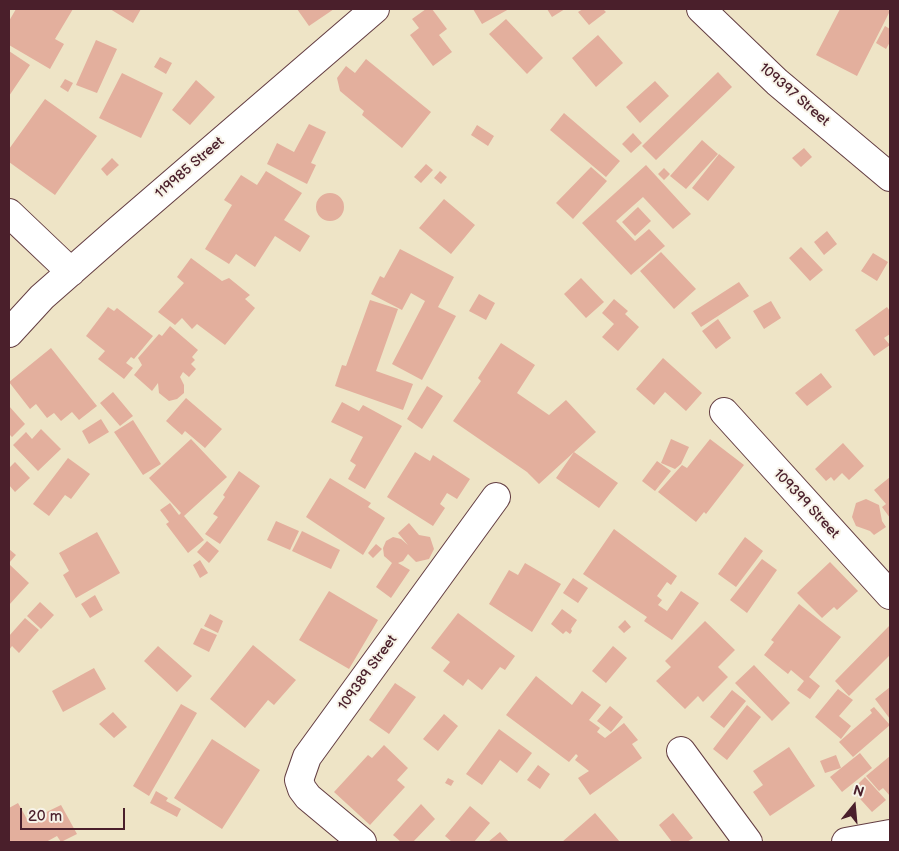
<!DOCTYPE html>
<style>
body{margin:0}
#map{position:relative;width:899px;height:851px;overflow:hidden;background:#eee4c6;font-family:"Balsamiq Sans",sans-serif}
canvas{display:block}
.frame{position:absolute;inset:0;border:10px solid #4a1f2b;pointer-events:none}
.north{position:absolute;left:829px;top:781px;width:50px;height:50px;-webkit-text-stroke:4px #f7f3e8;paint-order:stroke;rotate:17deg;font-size:14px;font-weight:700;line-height:20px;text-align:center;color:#4a1f2b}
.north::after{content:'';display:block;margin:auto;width:18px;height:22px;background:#4a1f2b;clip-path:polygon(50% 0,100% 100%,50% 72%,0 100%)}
.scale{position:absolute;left:20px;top:808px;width:105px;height:22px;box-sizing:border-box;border:2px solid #4a1f2b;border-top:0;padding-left:6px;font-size:15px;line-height:18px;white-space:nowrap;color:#4a1f2b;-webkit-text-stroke:4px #f7f3e8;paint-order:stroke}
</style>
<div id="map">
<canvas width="899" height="851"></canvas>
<div class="frame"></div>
<div class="north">N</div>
<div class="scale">20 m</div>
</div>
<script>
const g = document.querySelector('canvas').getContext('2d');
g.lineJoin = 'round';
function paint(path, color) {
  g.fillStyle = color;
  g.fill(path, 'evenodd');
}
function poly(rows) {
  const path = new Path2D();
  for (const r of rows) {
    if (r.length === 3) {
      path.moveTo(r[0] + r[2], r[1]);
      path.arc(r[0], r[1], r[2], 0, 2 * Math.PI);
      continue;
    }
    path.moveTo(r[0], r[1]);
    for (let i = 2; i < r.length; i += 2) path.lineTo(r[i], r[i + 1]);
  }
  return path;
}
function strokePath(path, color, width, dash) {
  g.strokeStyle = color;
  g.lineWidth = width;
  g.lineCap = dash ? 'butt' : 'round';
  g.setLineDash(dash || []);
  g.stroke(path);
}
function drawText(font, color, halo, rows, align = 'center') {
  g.font = font + ' "Balsamiq Sans",sans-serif';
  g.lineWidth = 4;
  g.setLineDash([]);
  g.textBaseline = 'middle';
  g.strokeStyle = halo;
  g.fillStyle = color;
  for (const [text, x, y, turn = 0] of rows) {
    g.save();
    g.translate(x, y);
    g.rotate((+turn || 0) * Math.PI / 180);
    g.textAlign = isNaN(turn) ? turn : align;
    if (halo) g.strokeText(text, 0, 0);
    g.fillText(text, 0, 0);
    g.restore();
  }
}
const building = poly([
 [16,9,73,9,55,39,64,44,50,69,9,45,9,21],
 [110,9,141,9,133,23],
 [297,9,334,9,309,26],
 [426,9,432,9,447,29,439,35,452,52,433,66,410,35,419,28,412,19],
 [473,9,509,9,482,24],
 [547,9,565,9,552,17],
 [583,9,603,9,606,12,589,25,578,12],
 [840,9,886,9,890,11,857,76,816,55],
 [506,19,543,58,527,74,489,34],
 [885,26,890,29,890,42,886,49,876,43],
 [598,35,623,63,596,87,572,58],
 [96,40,117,49,97,93,76,85],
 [9,51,30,65,9,96],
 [160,57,172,63,166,74,154,67],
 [366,59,431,112,402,148,362,115,364,111,340,91,337,78,346,66,355,73],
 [718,72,732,87,656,160,642,146],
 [122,73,163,93,141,138,99,118],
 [65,79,73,83,68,92,60,87],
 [196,80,215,97,190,125,172,110],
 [655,81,669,96,640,123,626,107],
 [45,99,97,136,55,195,9,162,9,149],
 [564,113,620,161,606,177,550,130],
 [309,124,326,132,311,163,316,165,307,184,267,164,277,143,294,152],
 [477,125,494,136,488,146,471,135],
 [633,133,642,143,631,153,622,144],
 [702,140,718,154,686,189,670,176],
 [804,148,812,157,801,167,792,158],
 [719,154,735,167,708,201,692,188],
 [112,158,119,165,107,176,101,169],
 [426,164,433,170,421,183,414,177],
 [646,165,691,214,673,229,643,197,616,221,635,241,649,229,665,246,631,275,582,223],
 [591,167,607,181,573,219,556,203],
 [664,168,670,174,664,180,658,174],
 [266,171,302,193,284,220,310,236,300,252,275,236,255,267,236,254,229,264,205,249,232,205,224,200,241,175,257,185],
 [440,171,447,177,441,184,434,178],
 [330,207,14],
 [444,199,475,225,451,254,419,228],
 [638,207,651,221,635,236,622,222],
 [827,231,837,244,824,255,814,242],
 [801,247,823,270,810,281,789,258],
 [400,249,454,277,438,307,456,316,422,380,392,364,425,301,411,293,402,310,371,294,380,276,384,278],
 [661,252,696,289,674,309,640,271],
 [873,253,888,262,877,281,861,271],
 [191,258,222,281,229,278,250,295,245,299,255,308,225,345,197,324,192,329,182,318,175,325,158,312,184,283,177,277],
 [581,278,604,302,586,318,564,294],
 [739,282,749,296,701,327,691,313],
 [479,294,495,303,486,320,469,311],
 [614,299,628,311,625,314,639,327,618,351,602,337,614,324,602,313],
 [370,300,398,309,376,371,413,384,403,410,335,386,342,365,346,366],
 [771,301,781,318,764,329,753,311],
 [108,307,114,311,117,308,153,336,134,359,131,357,126,363,133,368,124,379,98,359,105,351,86,336],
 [887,307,890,311,890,334,884,338,890,345,874,356,855,330],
 [718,319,731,338,716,349,702,331],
 [170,326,198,350,192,357,195,360,191,364,196,369,189,377,183,372,180,377,184,385,184,393,177,399,169,401,159,393,158,383,152,391,134,375,142,365,138,358,159,334,162,336],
 [501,343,535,365,517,393,549,415,566,400,596,432,539,484,527,472,453,421,481,381,478,378],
 [51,348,97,406,79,420,72,412,61,421,54,413,47,418,36,404,30,409,9,382],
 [663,358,702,393,686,411,665,392,654,405,636,389],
 [821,373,832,387,807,406,795,393],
 [427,386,443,396,422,429,407,419],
 [113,392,133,416,120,426,100,403],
 [186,398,222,429,205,448,185,431,182,435,166,421],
 [342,402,359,411,363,405,402,426,365,489,348,479,356,465,350,461,363,437,331,422],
 [9,406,25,424,12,437,9,434],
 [101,419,109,432,89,444,82,431],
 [133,420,161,464,143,475,114,432],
 [41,429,61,449,38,471,13,445,26,432,32,439],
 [191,439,227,477,184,516,204,540,188,553,166,524,169,522,160,510,170,503,179,515,181,513,149,478],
 [671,439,689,447,681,464,675,469,661,463],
 [710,439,744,465,706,514,704,512,696,522,658,492,682,465,687,468],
 [843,443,864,466,849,480,842,473,834,481,831,477,826,481,815,469],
 [415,452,430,461,433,455,470,479,457,499,447,493,440,504,445,508,433,526,387,497],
 [574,452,618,483,599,508,556,478],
 [68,458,90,474,71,499,65,495,49,516,33,504],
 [657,461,671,471,655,491,642,481],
 [15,462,30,478,15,492,9,485,9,468],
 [239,471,260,486,220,544,205,534,218,517,213,514,225,497,223,495],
 [890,477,890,518,882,507,886,504,874,490],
 [330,478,371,503,368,507,385,518,363,555,306,517],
 [866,499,879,505,882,521,886,527,874,535,870,531,856,526,852,517,856,503],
 [276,521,299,531,290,550,267,540],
 [409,523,419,535,430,537,434,549,429,559,416,562,408,554,403,561,398,563,410,570,391,598,376,587,392,563,384,556,383,548,386,541,393,537,401,539,408,545,398,533],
 [614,529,677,576,671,585,667,582,657,596,662,600,658,605,667,611,681,591,699,603,672,640,644,621,647,617,583,574],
 [302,531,340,550,331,569,292,551],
 [97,532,120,573,76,598,63,575,69,571,59,553],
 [745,537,763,551,736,587,718,574],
 [207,541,219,551,209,563,197,552],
 [376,544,382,549,373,558,368,553],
 [9,549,16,555,9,563],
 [762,559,777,570,747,613,730,600],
 [200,560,208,573,200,578,193,565],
 [830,562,858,591,837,610,834,607,822,618,797,593],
 [525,563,561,584,532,632,489,604,509,570,518,575],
 [9,564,29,583,9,605],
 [573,578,588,588,578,603,563,593],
 [329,591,378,620,349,669,299,640],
 [95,595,103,610,90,618,81,604],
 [40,602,54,615,41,629,27,616],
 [799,604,841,637,809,677,820,686,810,699,797,690,804,681,791,670,788,674,764,655,774,642,771,640],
 [562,609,577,620,571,629,572,631,570,634,566,631,563,634,551,624],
 [458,613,515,656,505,670,500,667,482,690,468,679,463,686,443,671,450,662,431,648],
 [210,614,223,621,218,633,204,626],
 [25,618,39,630,19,653,12,646,9,650,9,636],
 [625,620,631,627,624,633,618,627],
 [705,621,735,650,718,667,728,677,703,702,698,696,685,709,656,681,671,667,665,661],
 [890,625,890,655,849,696,835,681],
 [201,628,217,635,209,652,193,644],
 [253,645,296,680,274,705,268,700,245,728,210,699],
 [158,646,192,676,177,692,144,661],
 [613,646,627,658,606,683,592,671],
 [754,665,790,703,772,721,735,683],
 [94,668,106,689,63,712,52,691],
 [536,676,572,705,582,691,601,705,589,720,600,728,597,732,605,738,624,723,638,740,632,744,642,758,590,795,578,778,589,771,575,760,578,756,576,754,569,762,506,715],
 [395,683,416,697,389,734,369,720],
 [890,687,890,719,875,699],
 [838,689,853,700,839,716,851,726,841,739,815,717],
 [732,690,746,701,724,728,710,717],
 [181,704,197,713,149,796,133,786],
 [747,705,761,717,727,760,713,749],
 [610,706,623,717,611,732,597,721],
 [874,707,890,725,853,757,839,742,872,713,870,710],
 [113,712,127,727,114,738,99,724],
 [444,714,458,726,438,751,423,739],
 [499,729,532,753,517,773,500,760,482,785,466,774],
 [212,739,260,770,222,829,174,798],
 [384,745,408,768,397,780,405,787,370,825,334,792,368,755,372,758],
 [789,747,815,786,770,816,753,792,763,785,753,771],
 [860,753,872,768,842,792,830,777],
 [836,755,841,768,825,773,820,761],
 [890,756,890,796,883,788,879,791,866,776],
 [538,765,550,774,540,789,527,780],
 [865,777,886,800,872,812,852,790],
 [448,778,454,781,451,786,445,783],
 [156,791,168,798,166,801,181,809,177,817,150,803],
 [18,803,28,821,61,805,77,834,61,842,57,836,46,842,9,842,9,808],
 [421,804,435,819,413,842,401,842,393,835],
 [470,806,490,823,474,842,452,842,445,836],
 [595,813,620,842,562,842],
 [673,813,693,838,687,842,672,842,659,825],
 [500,832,509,842,488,842]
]);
const minor = poly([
 [701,9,777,82,890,177],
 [9,213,71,272],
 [9,333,42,297,116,232,375,9],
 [724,412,890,595],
 [681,751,748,842],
 [362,842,308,797,302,789,299,780,307,757,496,497],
 [846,842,890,834]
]);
const streetNames = [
 ["109397 Street",794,95,41],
 ["119985 Street",190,168,-41],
 ["109399 Street",806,504,47],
 ["109389 Street",368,673,-54]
];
paint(building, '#e3af9d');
strokePath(minor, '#633d42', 30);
strokePath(minor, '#fff', 28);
drawText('14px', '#4a1f2b', '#f7f3e8', streetNames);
</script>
